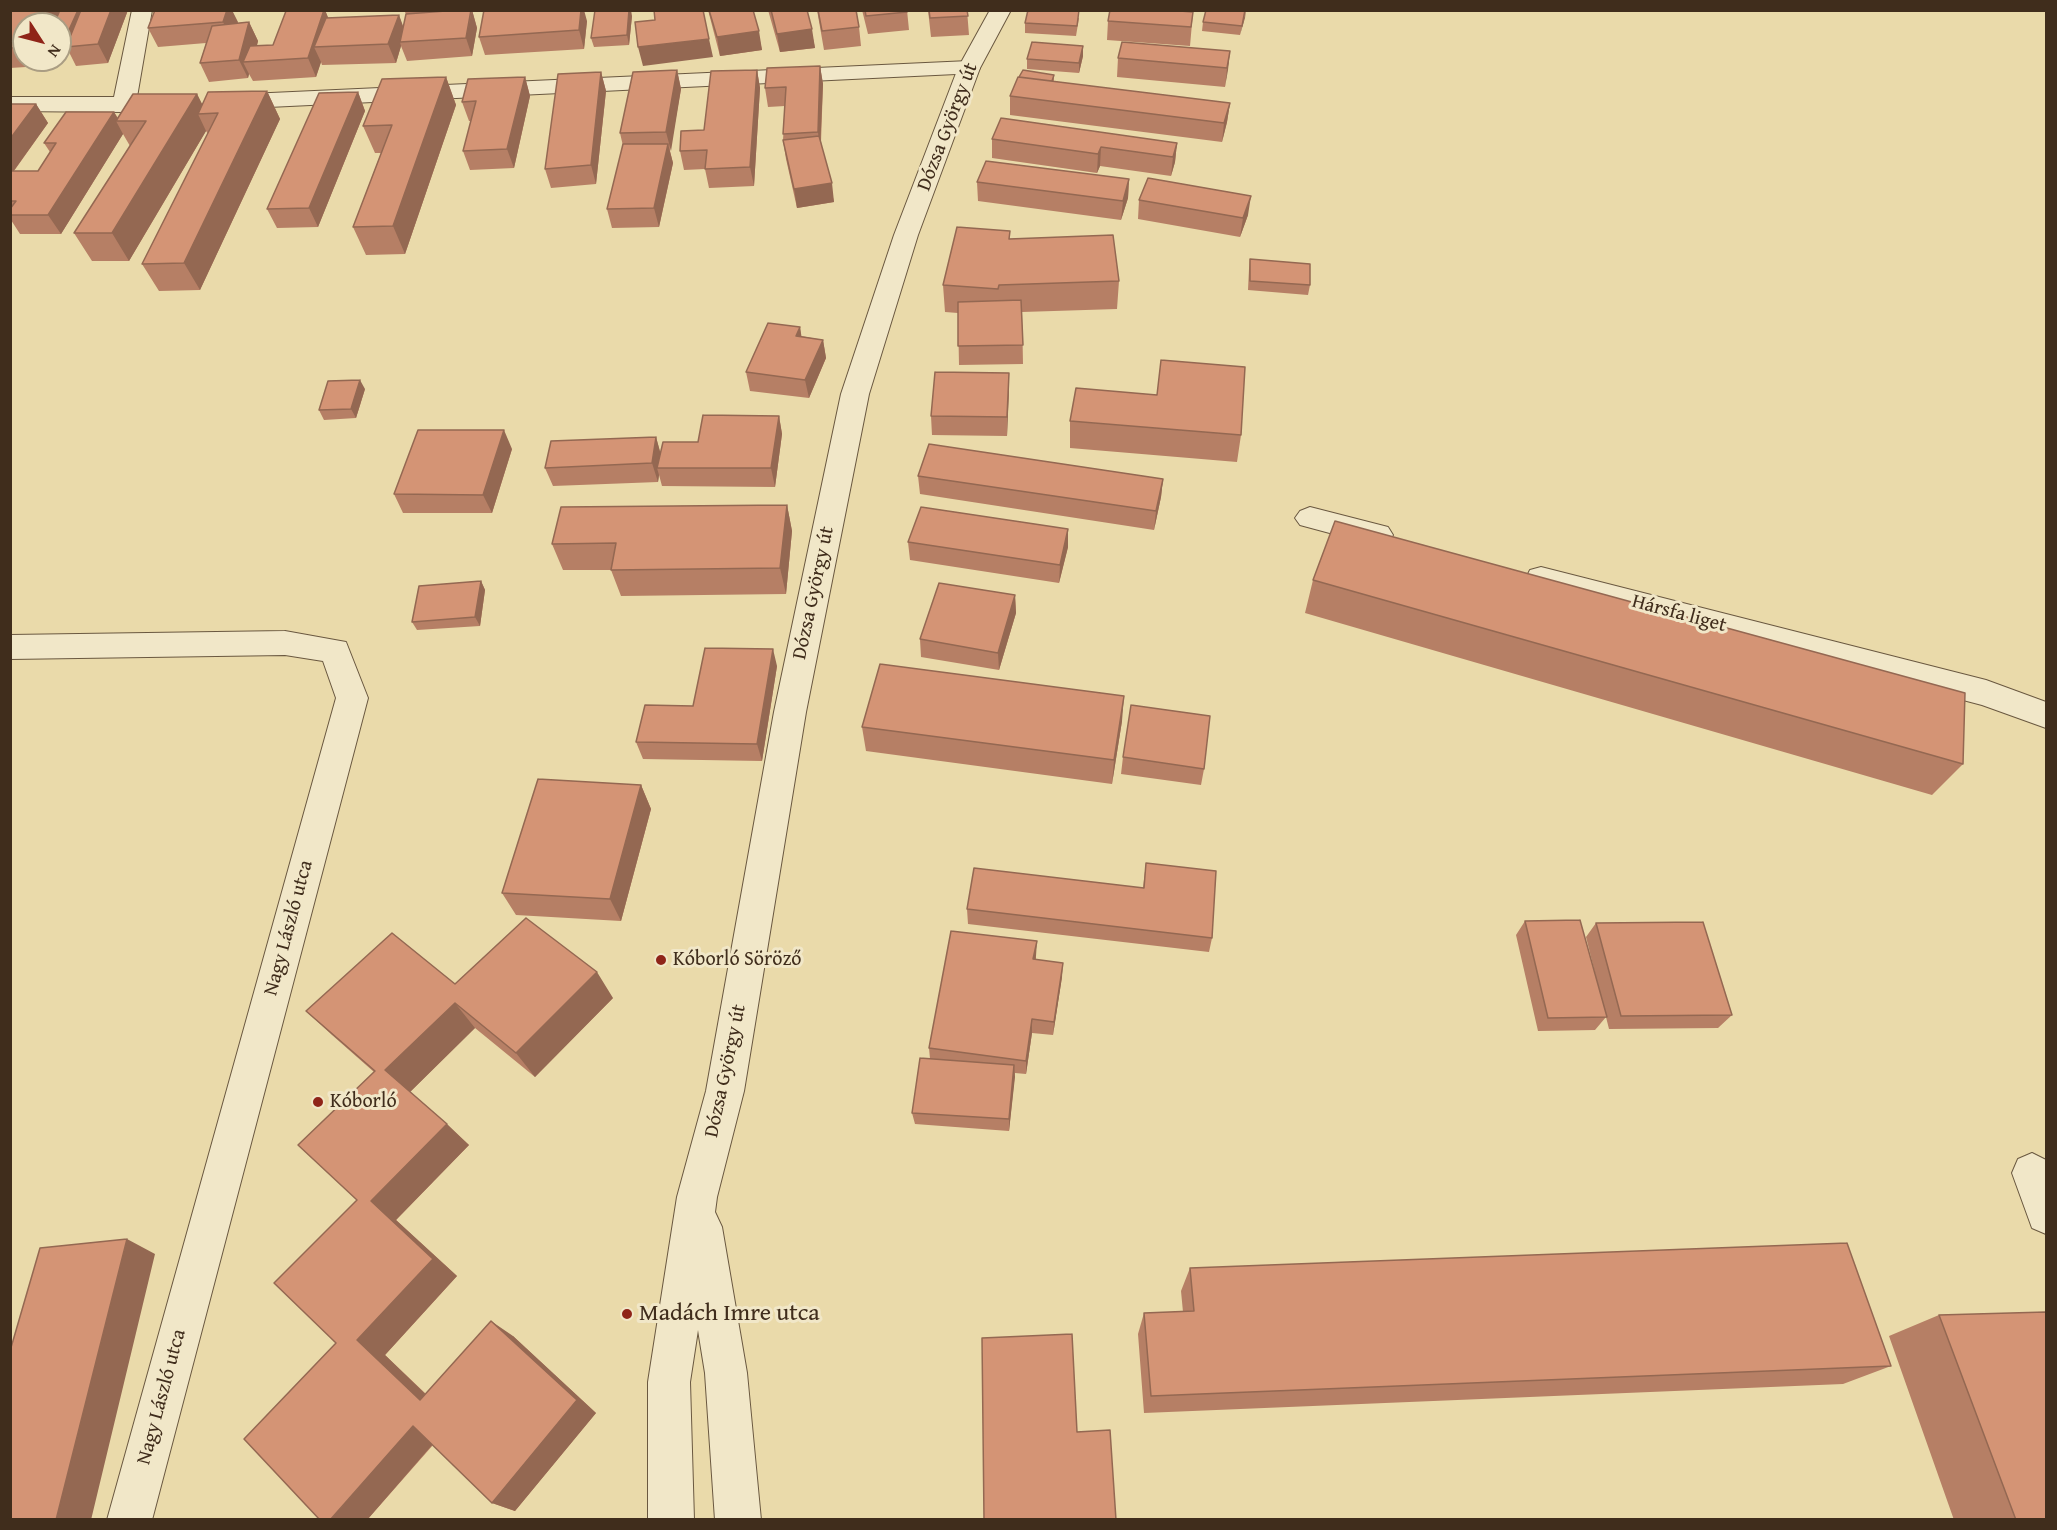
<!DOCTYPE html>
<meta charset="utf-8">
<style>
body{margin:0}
#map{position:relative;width:2057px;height:1530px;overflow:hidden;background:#eadaaa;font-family:"Gentium Book Plus",serif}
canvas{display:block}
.frame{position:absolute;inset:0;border:12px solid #402d1c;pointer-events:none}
.north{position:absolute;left:12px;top:12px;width:60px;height:60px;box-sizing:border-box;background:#f1e7c8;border:2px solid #aa9d83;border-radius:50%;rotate:126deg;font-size:16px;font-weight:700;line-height:24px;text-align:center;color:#402d1c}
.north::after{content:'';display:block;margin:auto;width:21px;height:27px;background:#8f2418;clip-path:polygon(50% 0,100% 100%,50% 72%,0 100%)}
</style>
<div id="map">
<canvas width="2057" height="1530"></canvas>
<div class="frame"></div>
<div class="north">N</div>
</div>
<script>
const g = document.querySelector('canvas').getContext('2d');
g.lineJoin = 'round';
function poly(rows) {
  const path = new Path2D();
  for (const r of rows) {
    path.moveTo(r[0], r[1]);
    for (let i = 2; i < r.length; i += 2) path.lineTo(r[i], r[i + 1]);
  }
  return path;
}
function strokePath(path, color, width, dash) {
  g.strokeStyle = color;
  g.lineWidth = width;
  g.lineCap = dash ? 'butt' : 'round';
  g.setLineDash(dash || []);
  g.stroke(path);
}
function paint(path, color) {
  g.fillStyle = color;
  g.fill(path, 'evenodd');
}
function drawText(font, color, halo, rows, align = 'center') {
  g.font = font + ' "Gentium Book Plus",serif';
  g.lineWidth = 6;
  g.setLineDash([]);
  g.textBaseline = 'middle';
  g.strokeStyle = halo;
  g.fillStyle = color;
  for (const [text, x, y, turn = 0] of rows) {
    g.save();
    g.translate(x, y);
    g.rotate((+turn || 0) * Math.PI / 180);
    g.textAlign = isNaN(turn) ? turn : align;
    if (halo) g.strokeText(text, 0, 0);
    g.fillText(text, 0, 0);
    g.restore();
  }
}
const minor = poly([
 [132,10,152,10,137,97,178,98,181,103,178,108,124,112,10,111,10,97,114,97,132,10],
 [969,61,977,63,980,68,977,73,227,109,219,107,216,102,219,97,227,95,969,61],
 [1310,507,1388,527,1393,535,1388,543,1378,546,1300,525,1295,518,1300,511,1310,507],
 [1541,567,1986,680,2046,702,2046,728,1982,705,1530,586,1526,578,1530,570,1541,567],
 [285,631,346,642,368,698,152,1520,107,1520,336,698,323,661,285,655,10,659,10,635,285,631],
 [2032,1153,2046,1160,2046,1234,2032,1228,2012,1173,2018,1159,2032,1153]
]);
const tertiary = poly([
 [990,10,1011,10,980,68,918,235,869,394,806,712,744,1091,717,1197,715,1212,722,1227,747,1373,761,1520,715,1520,705,1373,698,1330,690,1382,694,1520,648,1520,648,1382,677,1197,706,1091,774,712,841,394,894,235,958,68,990,10]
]);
const wall = poly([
 [10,10,80,12,80,10,128,10,108,63,76,66,69,52,60,53,60,24,24,24,24,60,45,60,42,66,10,68],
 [155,10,238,22,237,23,249,22,258,41,257,45,273,45,286,11,325,10,328,18,399,15,403,28,406,14,404,10,439,10,439,12,472,10,477,28,472,56,407,61,401,46,396,63,322,65,321,62,316,77,253,81,249,74,248,78,209,82,200,63,206,43,158,47,148,28],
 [708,10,753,10,762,50,720,56],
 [768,10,807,10,815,48,780,52],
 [817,10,856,10,859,27,861,46,824,50],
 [862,10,907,10,909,30,868,34],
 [928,10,967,10,969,35,931,37],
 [1246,10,1240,35,1202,31,1203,22],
 [1193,12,1190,46,1107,40,1108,21],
 [632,16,629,45,594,47,591,38],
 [1079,18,1076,36,1025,33,1025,23],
 [587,21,584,49,485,55,479,37],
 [1083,46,1083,56,1079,73,1027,69,1027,59],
 [1230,51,1225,87,1117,77,1118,58],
 [820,66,823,84,821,142,834,202,797,208,786,159,783,140,785,106,768,107,765,88],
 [677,70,681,89,670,151,673,163,659,227,612,228,607,209,623,146,620,133],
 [757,70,760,88,754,186,709,188,705,169,684,170,680,151,704,130],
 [601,72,606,91,596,184,551,188,545,169],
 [1054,75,1054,82,1230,103,1227,122,1222,142,1010,115,1010,96],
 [446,77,456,105,405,254,366,255,353,227,381,153,375,153,363,126],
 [525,77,530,96,514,168,470,170,463,151,471,121,469,121,462,102],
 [267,91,280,119,200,290,159,291,142,264,208,134,206,131,129,261,92,261,74,233,130,146,123,134,61,234,20,234,11,220,10,104,36,104,48,123,14,171,38,171,50,152,44,143,114,112,118,118,197,94,202,104],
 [358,92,365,111,318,227,277,228,267,209],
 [992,139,1177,143,1175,162,1171,176,1100,166,1097,173,992,158],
 [1129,179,1128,198,1121,220,978,201,977,182],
 [1139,200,1248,215,1240,237,1138,219],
 [1010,239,1119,281,1117,309,1022,312,1023,364,959,365,958,313,945,312,943,285],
 [1250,259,1310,285,1308,295,1248,290,1249,269],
 [800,327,801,336,823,340,826,358,809,398,750,391,746,372],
 [1009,373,1007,436,932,435,931,416],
 [365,389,356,418,324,420,319,410],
 [779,416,782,434,775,487,662,486,659,475,658,482,553,486,545,468,656,437,660,452,698,442],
 [1070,421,1241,435,1237,462,1070,448],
 [512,449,492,513,403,513,394,494],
 [918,476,1163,479,1161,497,1154,530,920,494],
 [787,505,792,531,786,594,621,596,611,570,563,570,552,544],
 [1068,529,1068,547,1059,583,910,560,908,542],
 [1313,580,1963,764,1932,795,1305,613],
 [481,581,485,590,480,626,417,630,412,622],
 [1015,595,1016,613,999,670,921,657,920,639],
 [777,666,762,761,643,759,636,742,693,706],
 [1122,721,1112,784,866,751,862,727],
 [1123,757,1204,769,1201,785,1121,774],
 [641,785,651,809,621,921,516,915,502,893],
 [1146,863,1212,938,1209,952,968,924,967,909,1143,888],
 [1525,921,1596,977,1586,937,1596,923,1732,1015,1718,1028,1609,1029,1606,1017,1595,1030,1538,1031,1516,935],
 [1036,956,1036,960,1062,977,1053,1035,1032,1033,1026,1074,1015,1073,1009,1131,915,1124,912,1113,930,1059,929,1048],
 [455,984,613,998,535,1077,475,1028,410,1092,469,1145,396,1220,457,1276,385,1355,426,1394,513,1336,596,1413,515,1511,492,1503,433,1445,367,1520,336,1343,374,1072,332,1035,306,1011],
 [1190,1268,1891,1366,1843,1384,1144,1413,1138,1334,1144,1313,1183,1312,1181,1291],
 [1939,1315,2046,1520,1954,1520,1889,1336]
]);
const shadedWall = poly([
 [32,10,74,10,57,15,62,24,42,24],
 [78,10,79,10,84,18,66,47,68,52,63,43],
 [111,10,128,10,108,63,98,44],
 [227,10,232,10,238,22,232,41,223,22],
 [324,10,325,10,332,27,314,47,321,62,316,77,308,58],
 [472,10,477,28,472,56,466,38],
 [581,10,584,10,587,21,584,49,579,30],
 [629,10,631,10,632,16,629,45,627,35],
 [1246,10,1245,18,1240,35,1242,26],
 [399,15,406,34,400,42,401,46,396,63,388,44],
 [249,22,258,41,253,62,243,62,249,74,248,78,239,60],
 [812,29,815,48,780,52,777,34],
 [759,31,762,50,720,56,717,37],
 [709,39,713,57,643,66,638,47],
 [1083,46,1083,56,1079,73,1079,63],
 [1230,51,1228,70,1225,87,1227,68],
 [39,60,45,60,42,66],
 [820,66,823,84,820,151,818,132],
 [677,70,681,89,671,151,666,132],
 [757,70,760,88,754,186,750,167],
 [601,72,606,91,596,184,591,165],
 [446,77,456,105,405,254,393,226],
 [525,77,530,96,514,168,507,149],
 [267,91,280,119,200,290,184,263],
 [358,92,365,111,318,227,309,208],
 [197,94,207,114,198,114,206,131,129,261,112,233],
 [1230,103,1227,122,1222,142,1224,123],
 [36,104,48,123,10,176,10,139],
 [114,112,119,121,116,121,123,134,61,234,48,215],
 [1177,143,1175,162,1171,176,1173,157],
 [668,144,673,163,659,227,654,208],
 [1101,147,1100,166,1097,173,1098,154],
 [1129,179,1128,198,1121,220,1123,201],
 [832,183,834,202,797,208,794,189],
 [1251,196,1248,215,1240,237,1243,218],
 [800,327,803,346,796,336],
 [823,340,826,358,809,398,805,380],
 [1009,373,1009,391,1007,436,1007,417],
 [360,380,365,389,356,418,351,409],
 [779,416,782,434,775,487,771,468],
 [504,430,512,449,492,513,483,495],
 [656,437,661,455,657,468,659,475,658,482,652,463],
 [1163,479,1161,497,1154,530,1156,511],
 [787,505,792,531,786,594,780,568],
 [1068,529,1068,547,1059,583,1060,565],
 [481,581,485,590,480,626,475,617],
 [1015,595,1016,613,999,670,998,653],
 [773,649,777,666,762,761,757,744],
 [1124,696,1122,721,1112,784,1114,760],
 [641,785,651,809,621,921,610,899],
 [1037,941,1036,956,1033,973,1033,959],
 [1063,963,1062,977,1053,1035,1054,1022],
 [597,972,613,998,535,1077,516,1053],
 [455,1003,475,1028,409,1093,385,1070],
 [1032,1019,1032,1033,1026,1074,1026,1061],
 [1014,1065,1015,1077,1009,1131,1009,1119],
 [447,1124,469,1145,396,1220,457,1276,385,1355,445,1413,420,1400,357,1340,371,1201],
 [127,1239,155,1254,91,1520,56,1520],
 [491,1321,513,1336,596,1413,515,1511,492,1503],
 [413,1426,439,1437,367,1520,330,1520]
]);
const building = poly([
 [10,10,48,10,42,24,24,24,24,47,10,48,10,10],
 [60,10,78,10,63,43,60,43,60,24,54,24,60,10],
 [81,10,111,10,98,44,66,47,81,10],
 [155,10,227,10,223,22,148,28,155,10],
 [324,10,308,58,243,62,250,46,273,45,286,11,324,10],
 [459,10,471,10,466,38,400,42,406,14,459,10],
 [484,10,581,10,579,30,479,37,484,10],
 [595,10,629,10,627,35,591,38,595,10],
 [654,10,703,10,709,39,638,47,635,22,655,20,654,10],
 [709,10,753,10,759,31,717,37,709,10],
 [771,10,807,10,812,29,777,34,771,10],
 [818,10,856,10,859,27,822,31,818,10],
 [865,10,907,10,907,12,866,16,865,10],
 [929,10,967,10,968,16,930,18,929,10],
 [1028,10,1079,10,1077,26,1025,23,1028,10],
 [1110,10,1166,10,1193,12,1191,27,1108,21,1110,10],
 [1206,10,1245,10,1242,26,1203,22,1206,10],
 [399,15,388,44,314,47,326,18,399,15],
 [249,22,239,60,200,63,212,26,249,22],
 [1032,42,1083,46,1079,63,1027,59,1032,42],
 [1122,42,1230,51,1227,68,1118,58,1122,42],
 [820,66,818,132,783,134,786,87,765,88,767,68,820,66],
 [677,70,666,132,620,133,633,72,677,70],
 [757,70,750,167,705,169,707,150,680,151,681,131,704,130,711,71,757,70],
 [1023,70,1054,75,1052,81,1019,77,1023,70],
 [601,72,591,165,545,169,558,74,601,72],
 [446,77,393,226,353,227,392,125,363,126,382,79,446,77],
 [525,77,507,149,463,151,476,101,462,102,468,79,525,77],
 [1018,77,1230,103,1224,123,1010,96,1018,77],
 [267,91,184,263,142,264,218,113,198,114,208,92,267,91],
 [358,92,309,208,267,209,319,93,358,92],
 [133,94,197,94,112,233,74,233,146,121,116,121,133,94],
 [10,104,36,104,10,139,10,104],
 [66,112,114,112,48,215,10,215,10,209,16,201,10,201,10,171,38,171,56,143,44,143,66,112],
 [1001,118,1177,143,1173,157,1101,147,1098,154,992,139,1001,118],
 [819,136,832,183,794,189,783,140,819,136],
 [623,144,668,144,654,208,607,209,623,144],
 [986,161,1129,179,1123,201,977,182,986,161],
 [1148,178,1251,196,1243,218,1139,200,1148,178],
 [957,227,1010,231,1009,239,1113,235,1119,281,999,285,998,289,943,285,957,227],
 [1250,259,1310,264,1310,285,1250,281,1250,259],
 [1021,300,1023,345,958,346,958,302,1021,300],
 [768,323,800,327,796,336,823,340,805,380,746,372,768,323],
 [1161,360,1245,367,1241,435,1070,421,1076,388,1157,395,1161,360],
 [935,372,1009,373,1007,417,931,416,935,372],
 [360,380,351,409,319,410,328,381,360,380],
 [703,415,779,416,771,468,657,468,663,442,698,442,703,415],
 [418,430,504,430,483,495,394,494,418,430],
 [656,437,652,463,545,468,551,441,656,437],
 [929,444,1163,479,1156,511,918,476,929,444],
 [787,505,780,568,611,570,616,543,552,544,561,507,787,505],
 [921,507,1068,529,1060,565,908,542,921,507],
 [1335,521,1965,693,1963,764,1313,580,1335,521],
 [481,581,475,617,412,622,419,586,481,581],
 [939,583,1015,595,998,653,920,639,939,583],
 [705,648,773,649,757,744,636,742,645,705,693,706,705,648],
 [880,664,1124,696,1114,760,862,727,880,664],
 [1131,705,1210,716,1204,769,1123,757,1131,705],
 [538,779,641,785,610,899,502,893,538,779],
 [1146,863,1216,871,1212,938,967,909,974,868,1144,888,1146,863],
 [526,918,597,972,516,1053,455,1003,385,1070,447,1124,371,1201,433,1259,357,1340,420,1400,491,1321,577,1400,492,1503,413,1426,330,1520,320,1520,244,1439,336,1343,274,1283,357,1200,298,1145,375,1071,306,1011,392,933,455,984,526,918],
 [1580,920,1607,1017,1548,1018,1525,921,1580,920],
 [1703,922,1732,1015,1621,1016,1596,923,1703,922],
 [951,931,1037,941,1033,959,1063,963,1054,1022,1032,1019,1026,1061,929,1048,951,931],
 [920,1058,1014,1065,1009,1119,912,1113,920,1058],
 [127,1239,56,1520,10,1520,10,1351,40,1248,127,1239],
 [1847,1243,1891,1366,1151,1396,1144,1313,1194,1311,1190,1268,1847,1243],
 [2046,1312,2046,1520,2016,1520,1939,1315,2046,1312],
 [1072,1334,1077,1432,1110,1430,1116,1520,984,1520,982,1338,1072,1334]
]);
const markers = [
 [661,960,6,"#8f2418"],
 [318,1102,6,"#8f2418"],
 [627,1314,6,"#8f2418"]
];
const streetNames = [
 ["Dózsa György út",948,127,-69],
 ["Dózsa György út",814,593,-78],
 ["Hársfa liget",1679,614,15],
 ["Nagy László utca",289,928,-75],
 ["Dózsa György út",726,1071,-78],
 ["Nagy László utca",162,1397,-75]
];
const poiNames = [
 ["Kóborló Söröző",673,960],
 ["Kóborló",330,1102]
];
const nearPoinames = [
 ["Madách Imre utca",639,1314]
];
strokePath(minor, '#6a5840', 2);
strokePath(tertiary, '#6a5840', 2);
paint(minor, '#f1e7c8');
paint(tertiary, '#f1e7c8');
paint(wall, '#b67f65');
paint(shadedWall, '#946852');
paint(building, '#d49475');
strokePath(building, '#946852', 1.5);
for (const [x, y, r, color] of markers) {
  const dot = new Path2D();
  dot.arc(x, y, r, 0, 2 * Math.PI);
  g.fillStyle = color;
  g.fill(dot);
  strokePath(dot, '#f1e7c8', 2);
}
drawText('20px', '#402d1c', '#f1e7c8', streetNames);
drawText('20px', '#402d1c', '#f1e7c8', poiNames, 'left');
drawText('24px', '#402d1c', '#f1e7c8', nearPoinames, 'left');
</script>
